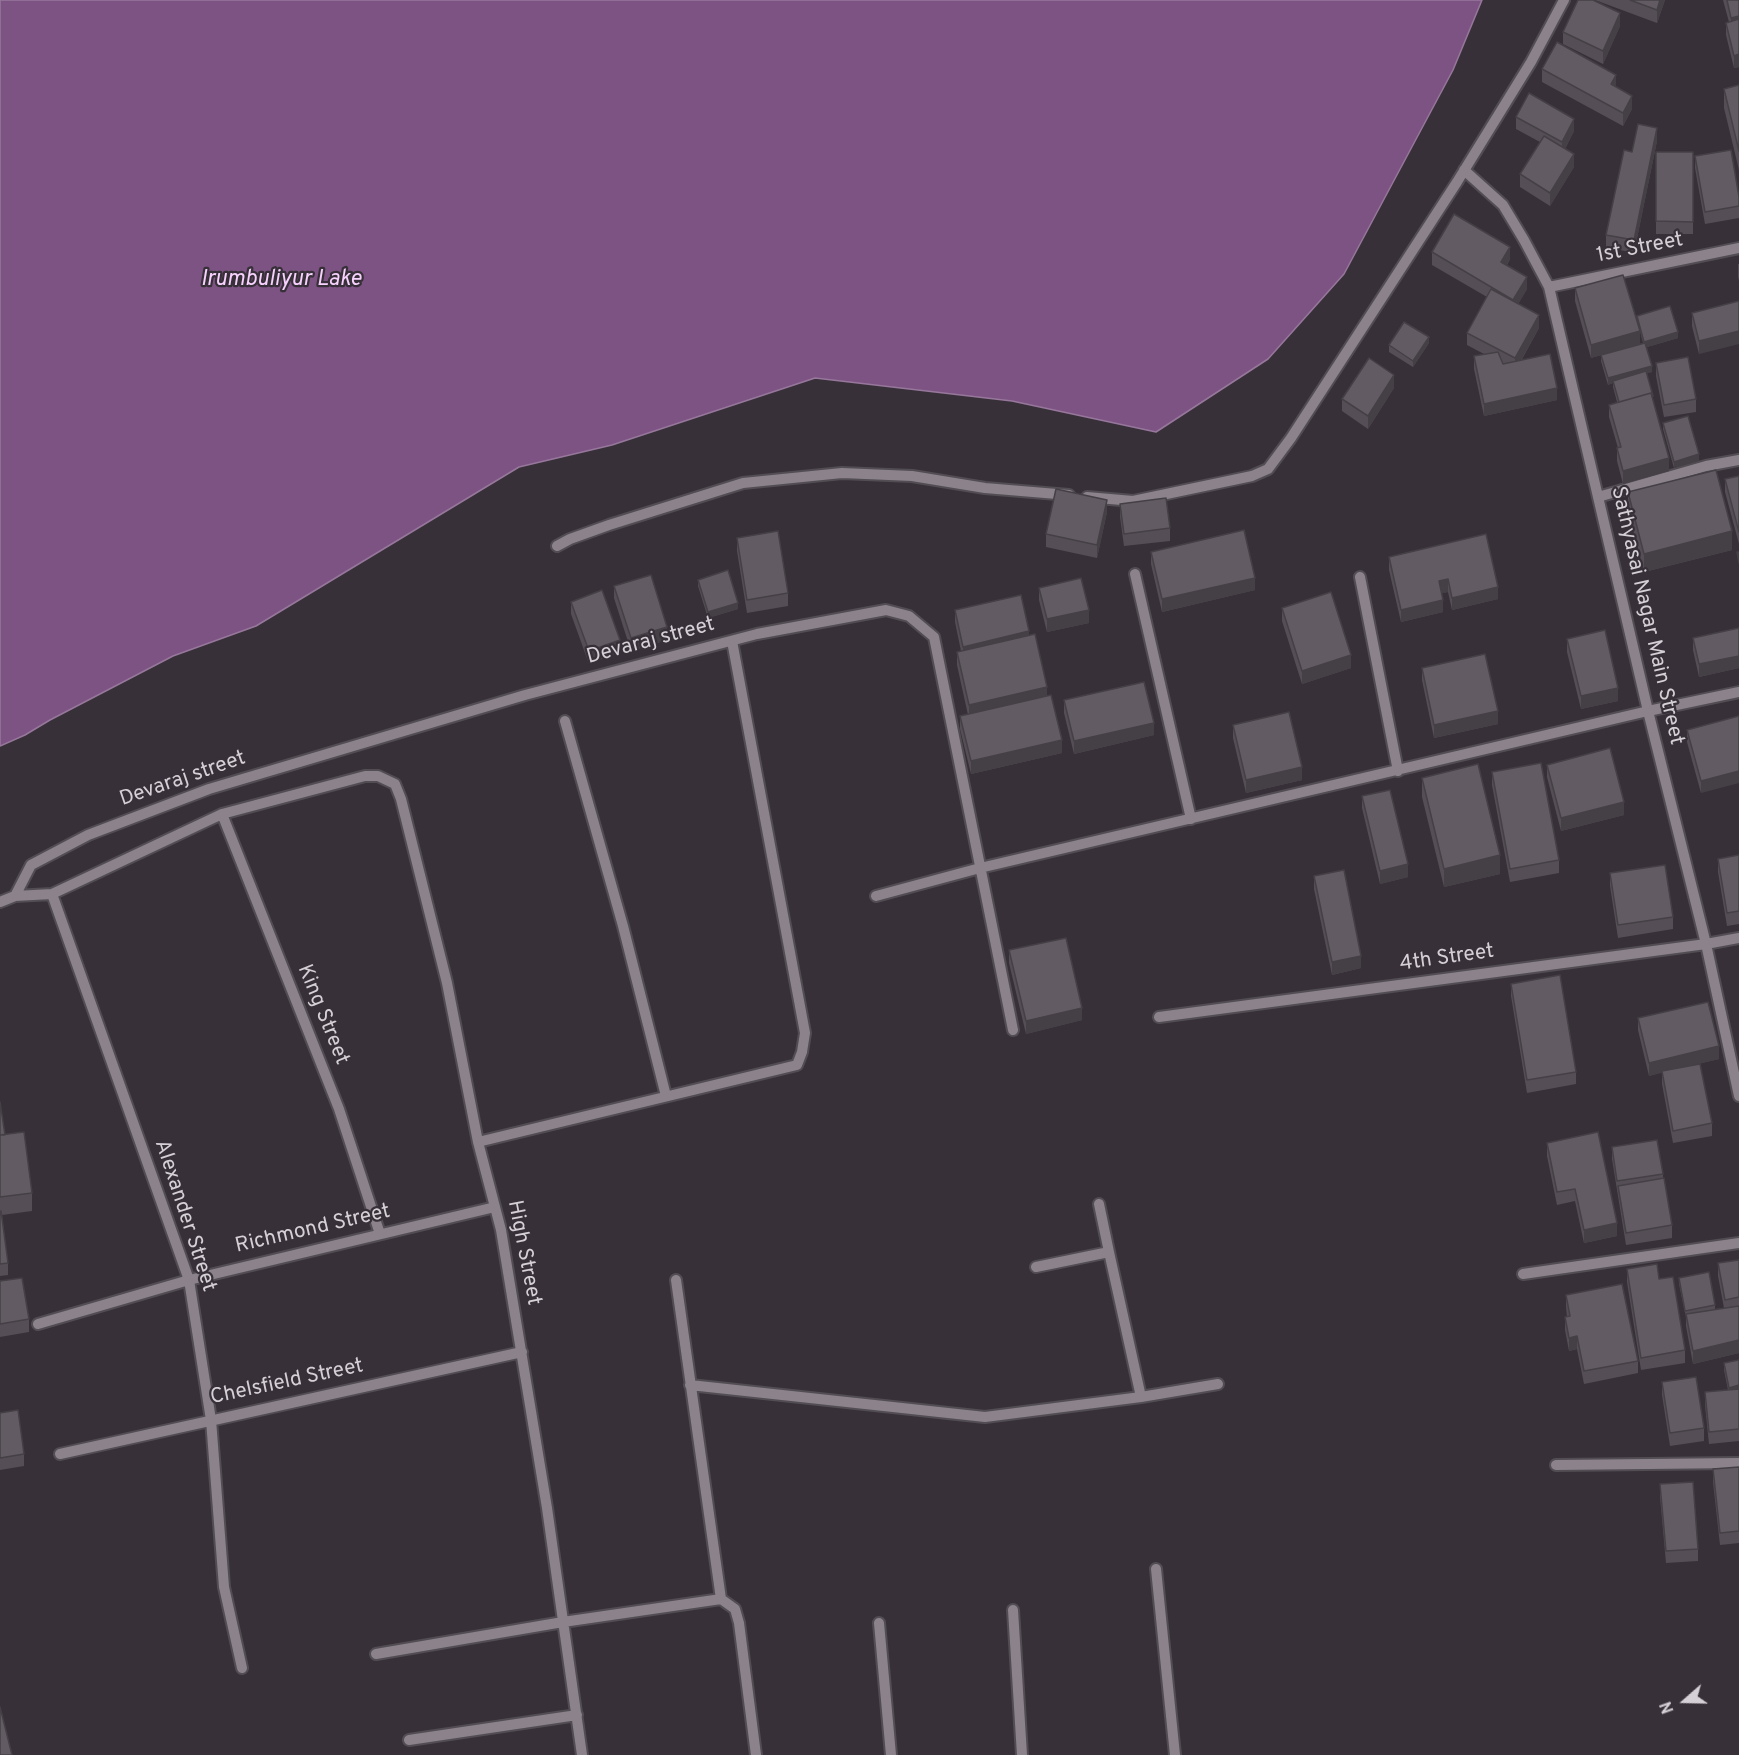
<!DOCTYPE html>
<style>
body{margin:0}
#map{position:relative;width:1739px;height:1755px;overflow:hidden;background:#383039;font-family:Overpass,sans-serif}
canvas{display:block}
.north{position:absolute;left:1655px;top:1671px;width:60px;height:60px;-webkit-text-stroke:4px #383039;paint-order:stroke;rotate:250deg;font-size:16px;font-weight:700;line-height:24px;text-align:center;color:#d5d0d5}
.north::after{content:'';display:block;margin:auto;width:21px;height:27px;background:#d5d0d5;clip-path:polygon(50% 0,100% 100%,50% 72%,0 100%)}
</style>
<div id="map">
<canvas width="1739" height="1755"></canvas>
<div class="north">N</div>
</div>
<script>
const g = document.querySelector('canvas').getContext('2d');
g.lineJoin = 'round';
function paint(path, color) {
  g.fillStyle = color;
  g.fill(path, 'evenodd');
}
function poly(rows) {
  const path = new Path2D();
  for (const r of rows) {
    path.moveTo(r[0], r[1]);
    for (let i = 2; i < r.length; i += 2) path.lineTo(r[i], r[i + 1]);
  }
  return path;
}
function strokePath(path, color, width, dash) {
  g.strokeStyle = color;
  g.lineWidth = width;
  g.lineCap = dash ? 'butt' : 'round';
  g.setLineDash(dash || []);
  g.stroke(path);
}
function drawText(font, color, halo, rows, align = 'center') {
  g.font = font + ' Overpass,sans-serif';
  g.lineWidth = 4.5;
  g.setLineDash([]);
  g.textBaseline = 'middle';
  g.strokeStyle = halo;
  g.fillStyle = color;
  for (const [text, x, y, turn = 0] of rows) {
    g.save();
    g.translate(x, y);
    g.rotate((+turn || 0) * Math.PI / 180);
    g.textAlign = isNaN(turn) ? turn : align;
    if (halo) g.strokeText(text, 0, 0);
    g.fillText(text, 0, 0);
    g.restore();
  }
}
const water = poly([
 [0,0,1482,0,1453,70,1344,274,1268,359,1156,432,1012,401,815,378,612,445,519,467,256,626,173,656,50,720,25,735,0,746,0,0]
]);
const minor = poly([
 [1464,170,1503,205,1524,240,1549,287,1648,711,1706,944,1739,1096],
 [1549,287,1739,248],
 [1087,497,1133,501,1252,476,1268,469,1291,438,1457,182,1531,62,1564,0],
 [1598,497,1706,466,1739,460],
 [557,546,570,539,609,525,743,483,842,473,912,476,985,488,1069,495],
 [1135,574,1191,819],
 [1360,577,1398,771],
 [565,721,623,926,666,1096],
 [222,814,339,1109,380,1234],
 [52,894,189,1280,211,1420,224,1587,242,1668],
 [15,896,31,865,88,835,209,789,525,695,757,634,886,610,909,616,934,637,1013,1030],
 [876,896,980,868,1648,711,1739,692],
 [0,902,15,896,52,894,222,814,365,776,378,776,395,784,401,799,447,983,478,1142,501,1230,547,1508,582,1755],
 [1159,1017,1706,944,1739,938],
 [478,1142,797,1065,802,1052,805,1033,732,641],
 [1099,1204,1109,1252],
 [1036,1267,1109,1252,1141,1397],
 [1523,1274,1739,1243],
 [676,1280,721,1599],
 [38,1324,189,1280,495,1207],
 [690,1385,985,1417,1141,1397,1218,1384],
 [60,1454,522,1352],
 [1556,1465,1739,1463],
 [1156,1569,1175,1755],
 [1013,1610,1022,1755],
 [879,1623,891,1755],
 [376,1654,563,1622,721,1599,735,1609,739,1623,756,1755],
 [409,1740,577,1715]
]);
const wall = poly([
 [1595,0,1665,0,1657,23],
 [1723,0,1739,0,1739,67,1734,68,1726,35,1726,23,1729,22],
 [1620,26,1603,64,1563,44,1563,32],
 [1542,69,1616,87,1632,109,1623,126,1542,82],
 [1739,85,1739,170,1724,108,1724,89],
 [1516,117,1574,131,1565,149,1574,167,1550,206,1520,187,1520,174,1540,142,1516,129],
 [1657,141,1634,253,1606,247,1606,235,1632,152],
 [1656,152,1693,152,1693,234,1656,234],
 [1695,156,1739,197,1739,218,1705,224,1695,168],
 [1432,252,1510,259,1507,265,1527,289,1518,304,1539,328,1521,361,1557,400,1484,416,1474,369,1474,356,1484,354,1467,345,1467,333,1487,297,1432,265],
 [1738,264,1739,264,1739,281,1738,277],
 [1575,288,1637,322,1637,316,1678,338,1647,347,1652,372,1647,373,1669,471,1623,484,1617,461,1617,448,1618,448,1609,417,1609,405,1617,402,1613,387,1613,383,1608,385,1601,361,1601,355,1591,358,1575,301],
 [1640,331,1643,343,1640,344],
 [1739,301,1699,354,1692,326,1692,313],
 [1429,343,1413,367,1389,352,1389,345],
 [1656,363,1696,399,1696,412,1664,417,1656,376],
 [1394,388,1368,429,1342,411,1342,399],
 [1663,423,1699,461,1674,468,1663,429],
 [1739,476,1739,544,1725,492,1725,479],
 [1628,492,1732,550,1644,572,1628,511],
 [1120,504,1170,528,1170,541,1124,546,1120,517],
 [1107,512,1097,558,1046,547,1046,534],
 [737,538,788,593,788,606,747,613,737,551],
 [1151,552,1255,590,1162,612,1151,564],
 [1389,557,1498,599,1452,610,1448,592,1441,593,1443,612,1401,622,1389,570],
 [698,580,738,609,708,618,698,586],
 [614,586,667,640,631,651,614,598],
 [1039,588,1089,623,1047,632,1039,600],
 [571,602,620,652,589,664,571,614],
 [1282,608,1351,668,1302,684,1282,621],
 [955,610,1029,635,1047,696,1062,753,971,774,960,729,960,716,968,715,957,665,957,652,961,651,955,622],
 [1739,628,1739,668,1699,677,1693,650,1693,638],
 [1567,639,1618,701,1581,709,1567,652],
 [1422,668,1498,724,1434,738,1422,680],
 [1064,700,1154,735,1074,754,1064,713],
 [1739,716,1701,793,1687,742,1687,730],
 [1233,725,1302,780,1246,793,1233,738],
 [1547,765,1624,815,1561,831,1547,777],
 [1492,772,1559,860,1559,873,1510,882,1492,785],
 [1422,778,1500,874,1444,887,1422,797],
 [1362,796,1408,877,1380,884,1362,808],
 [1739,855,1739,924,1727,926,1718,872,1718,859],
 [1610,873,1673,917,1673,929,1618,938,1610,886],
 [1314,876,1361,968,1332,975,1314,889],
 [1009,950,1082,1020,1026,1034,1009,963],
 [1511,984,1576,1072,1576,1084,1527,1093,1511,996],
 [1638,1018,1719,1059,1684,1067,1712,1123,1712,1136,1673,1143,1662,1084,1662,1072,1649,1076,1638,1030],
 [0,1102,5,1135,32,1193,32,1211,2,1215,8,1263,8,1275,0,1276],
 [1547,1143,1617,1236,1584,1243,1575,1201,1557,1205,1547,1156],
 [1612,1147,1663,1174,1663,1179,1672,1225,1672,1238,1626,1245,1612,1159],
 [1739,1260,1739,1353,1693,1364,1686,1326,1686,1317,1679,1284,1679,1278,1715,1305,1715,1309,1724,1308,1718,1276,1718,1263],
 [1627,1269,1659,1279,1685,1350,1685,1363,1641,1370,1627,1282],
 [0,1281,29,1319,29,1332,0,1337],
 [1566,1295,1638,1361,1638,1373,1584,1384,1577,1349,1569,1351,1565,1330,1565,1317,1567,1317,1566,1307],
 [1739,1360,1739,1441,1709,1444,1705,1405,1705,1392,1728,1390,1724,1370,1724,1363],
 [1662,1382,1704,1428,1704,1441,1670,1446,1662,1395],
 [0,1413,24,1454,24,1466,0,1470],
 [1739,1467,1739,1543,1720,1545,1713,1482,1713,1469],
 [1660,1484,1698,1549,1698,1561,1666,1563,1660,1497]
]);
const shadedWall = poly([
 [1660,0,1665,0,1657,23,1657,10],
 [1620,13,1620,26,1603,64,1603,51],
 [1739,16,1739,28,1731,30,1731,18],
 [1739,54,1739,67,1734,68,1734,56],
 [1616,75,1616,88,1611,84],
 [1632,96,1632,109,1623,126,1623,113],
 [1574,119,1574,131,1562,154,1562,142],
 [1657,128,1657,141,1634,253,1634,240],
 [1574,154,1574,167,1550,206,1550,193],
 [1510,247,1510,259,1501,274,1501,262],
 [1527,277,1527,289,1513,313,1513,300],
 [1539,315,1539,328,1515,371,1515,358],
 [1640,331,1640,344,1591,358,1591,345],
 [1739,331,1739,344,1699,354,1699,341],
 [1678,332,1678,338,1644,348,1644,342],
 [1429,337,1429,343,1413,367,1413,361],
 [1652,366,1652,372,1613,383,1613,381,1613,383,1608,385,1608,378],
 [1394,375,1394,388,1368,429,1368,416],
 [1557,388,1557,400,1484,416,1484,404],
 [1699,454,1699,461,1674,468,1674,462],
 [1669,458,1669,471,1623,484,1623,471],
 [1107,500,1107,512,1097,558,1097,545],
 [1732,531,1732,550,1644,572,1644,554],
 [1255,578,1255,590,1162,612,1162,599],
 [1448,579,1448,592,1439,594,1439,581],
 [1498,587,1498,599,1452,610,1452,598],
 [1443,600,1443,612,1401,622,1401,610],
 [738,603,738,609,708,618,708,612],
 [1089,610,1089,623,1047,632,1047,619],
 [667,627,667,640,631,651,631,638],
 [1029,631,1029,644,963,659,963,647],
 [620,640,620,652,589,664,589,651],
 [1351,655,1351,668,1302,684,1302,671],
 [1739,656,1739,668,1699,677,1699,664],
 [1047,687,1047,699,969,718,969,705],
 [1618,688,1618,701,1581,709,1581,696],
 [1498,711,1498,724,1434,738,1434,725],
 [1154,723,1154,735,1074,754,1074,741],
 [1062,740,1062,753,971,774,971,761],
 [1302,767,1302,780,1246,793,1246,780],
 [1739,771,1739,783,1701,793,1701,781],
 [1624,802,1624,815,1561,831,1561,818],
 [1500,855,1500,874,1444,887,1444,869],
 [1408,864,1408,877,1380,884,1380,871],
 [1361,956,1361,968,1332,975,1332,962],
 [1082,1008,1082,1020,1026,1034,1026,1021],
 [1719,1046,1719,1059,1649,1076,1649,1063],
 [1617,1223,1617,1236,1584,1243,1584,1230],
 [1577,1336,1577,1349,1569,1351,1569,1338],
 [1739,1340,1739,1353,1693,1364,1693,1351],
 [1739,1385,1739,1392,1729,1394,1729,1388]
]);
const building = poly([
 [1578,0,1593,0,1620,13,1603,51,1563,32,1578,0],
 [1630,0,1660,0,1657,10,1630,0],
 [1727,0,1739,0,1739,16,1731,18,1727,0],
 [1739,19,1739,54,1734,56,1726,23,1739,19],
 [1557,42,1616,75,1611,84,1632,96,1623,113,1542,69,1557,42],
 [1739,85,1739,151,1724,89,1739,85],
 [1529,93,1574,119,1562,142,1516,117,1529,93],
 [1638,124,1657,128,1634,240,1606,235,1624,150,1632,152,1638,124],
 [1544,136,1574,154,1550,193,1520,174,1544,136],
 [1731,150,1739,197,1739,206,1705,212,1695,156,1731,150],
 [1656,152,1693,152,1693,222,1656,221,1656,152],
 [1454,214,1510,247,1501,262,1527,277,1513,300,1432,252,1454,214],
 [1623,275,1640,331,1591,345,1575,288,1623,275],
 [1491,289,1539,315,1515,358,1467,333,1491,289],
 [1739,301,1739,331,1699,341,1692,313,1739,301],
 [1670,306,1678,332,1644,342,1637,316,1670,306],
 [1404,322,1429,337,1413,361,1389,345,1404,322],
 [1645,343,1652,366,1608,378,1601,355,1645,343],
 [1498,352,1503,364,1550,354,1557,388,1484,404,1474,356,1498,352],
 [1688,357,1696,399,1664,405,1656,363,1688,357],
 [1369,358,1394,375,1368,416,1342,399,1369,358],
 [1646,371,1653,396,1652,396,1651,393,1619,402,1613,381,1646,371],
 [1651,393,1669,458,1623,471,1617,448,1621,447,1609,405,1651,393],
 [1688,416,1699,454,1674,462,1663,423,1688,416],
 [1716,470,1732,531,1644,554,1628,492,1716,470],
 [1739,476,1739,532,1725,479,1739,476],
 [1056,489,1107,500,1097,545,1046,534,1056,489],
 [1166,498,1170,528,1124,534,1120,504,1166,498],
 [1244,530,1255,578,1162,599,1151,552,1244,530],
 [778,531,788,593,747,600,737,538,778,531],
 [1486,534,1498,587,1452,598,1448,579,1439,581,1443,600,1401,610,1389,557,1486,534],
 [1737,552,1739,552,1739,563,1737,552],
 [728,570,738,603,708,612,698,580,728,570],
 [651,575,667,627,631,638,614,586,651,575],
 [1081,578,1089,610,1047,619,1039,588,1081,578],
 [602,590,620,640,589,651,571,602,602,590],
 [1331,592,1351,655,1302,671,1282,608,1331,592],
 [1021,595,1029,631,963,647,955,610,1021,595],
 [1739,628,1739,656,1699,664,1693,638,1739,628],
 [1605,630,1618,688,1581,696,1567,639,1605,630],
 [1035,634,1047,687,969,705,957,652,1035,634],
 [1485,654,1498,711,1434,725,1422,668,1485,654],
 [1144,682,1154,723,1074,741,1064,700,1144,682],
 [1051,695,1062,740,971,761,960,716,1051,695],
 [1289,712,1302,767,1246,780,1233,725,1289,712],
 [1739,716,1739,771,1701,781,1687,730,1739,716],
 [1610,748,1624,802,1561,818,1547,765,1610,748],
 [1541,763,1559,860,1510,869,1492,772,1541,763],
 [1478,764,1500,855,1444,869,1422,778,1478,764],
 [1390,790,1408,864,1380,871,1362,796,1390,790],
 [1739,855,1739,911,1727,913,1718,859,1739,855],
 [1665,865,1673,917,1618,925,1610,873,1665,865],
 [1344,870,1361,956,1332,962,1314,876,1344,870],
 [1066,938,1082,1008,1026,1021,1009,950,1066,938],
 [1560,975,1576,1072,1527,1080,1511,984,1560,975],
 [1708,1002,1719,1046,1649,1063,1638,1018,1708,1002],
 [1700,1064,1712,1123,1673,1131,1662,1071,1700,1064],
 [0,1102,5,1135,0,1135,0,1102],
 [24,1132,32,1193,0,1197,0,1135,24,1132],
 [1598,1132,1617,1223,1584,1230,1575,1189,1557,1192,1547,1143,1598,1132],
 [1657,1140,1663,1174,1617,1181,1612,1147,1657,1140],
 [1664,1178,1672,1225,1626,1233,1618,1186,1664,1178],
 [0,1211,1,1211,8,1263,0,1264,0,1211],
 [1739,1260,1739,1297,1725,1300,1718,1263,1739,1260],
 [1657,1264,1659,1279,1673,1277,1685,1350,1641,1358,1627,1269,1657,1264],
 [1709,1272,1715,1305,1685,1311,1679,1278,1709,1272],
 [22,1278,29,1319,0,1324,0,1281,22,1278],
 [1622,1284,1638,1361,1584,1371,1577,1336,1569,1338,1565,1317,1570,1316,1566,1295,1622,1284],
 [1739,1306,1739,1340,1693,1351,1686,1314,1739,1306],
 [1739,1360,1739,1385,1729,1388,1724,1363,1739,1360],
 [1696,1377,1704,1428,1670,1433,1662,1382,1696,1377],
 [1739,1389,1739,1429,1709,1432,1705,1392,1739,1389],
 [18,1410,24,1454,0,1458,0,1413,18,1410],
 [1739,1467,1739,1531,1720,1533,1713,1469,1739,1467],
 [1693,1482,1698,1549,1666,1551,1660,1484,1693,1482],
 [0,1707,12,1755,0,1755,0,1707]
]);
const streetNames = [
 ["1st Street",1640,249,-11],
 ["Sathyasai Nagar Main Street",1646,616,77],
 ["Devaraj street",651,642,-15],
 ["Devaraj street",183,780,-19],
 ["4th Street",1447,959,-8],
 ["King Street",322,1015,68],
 ["Alexander Street",184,1216,72],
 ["Richmond Street",313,1230,-13],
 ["High Street",523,1253,79],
 ["Chelsfield Street",287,1383,-12]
];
const waterNames = [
 ["Irumbuliyur Lake",281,281]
];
paint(water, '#7d5383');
strokePath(water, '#97789c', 1.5);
strokePath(minor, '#524c53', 14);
strokePath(minor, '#8b828c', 10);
paint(wall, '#554e56');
paint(shadedWall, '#454046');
paint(building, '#635b64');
strokePath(building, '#454046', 1.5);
drawText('21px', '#d5d0d5', '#383039', streetNames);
drawText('italic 22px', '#f8d2fe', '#383039', waterNames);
</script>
